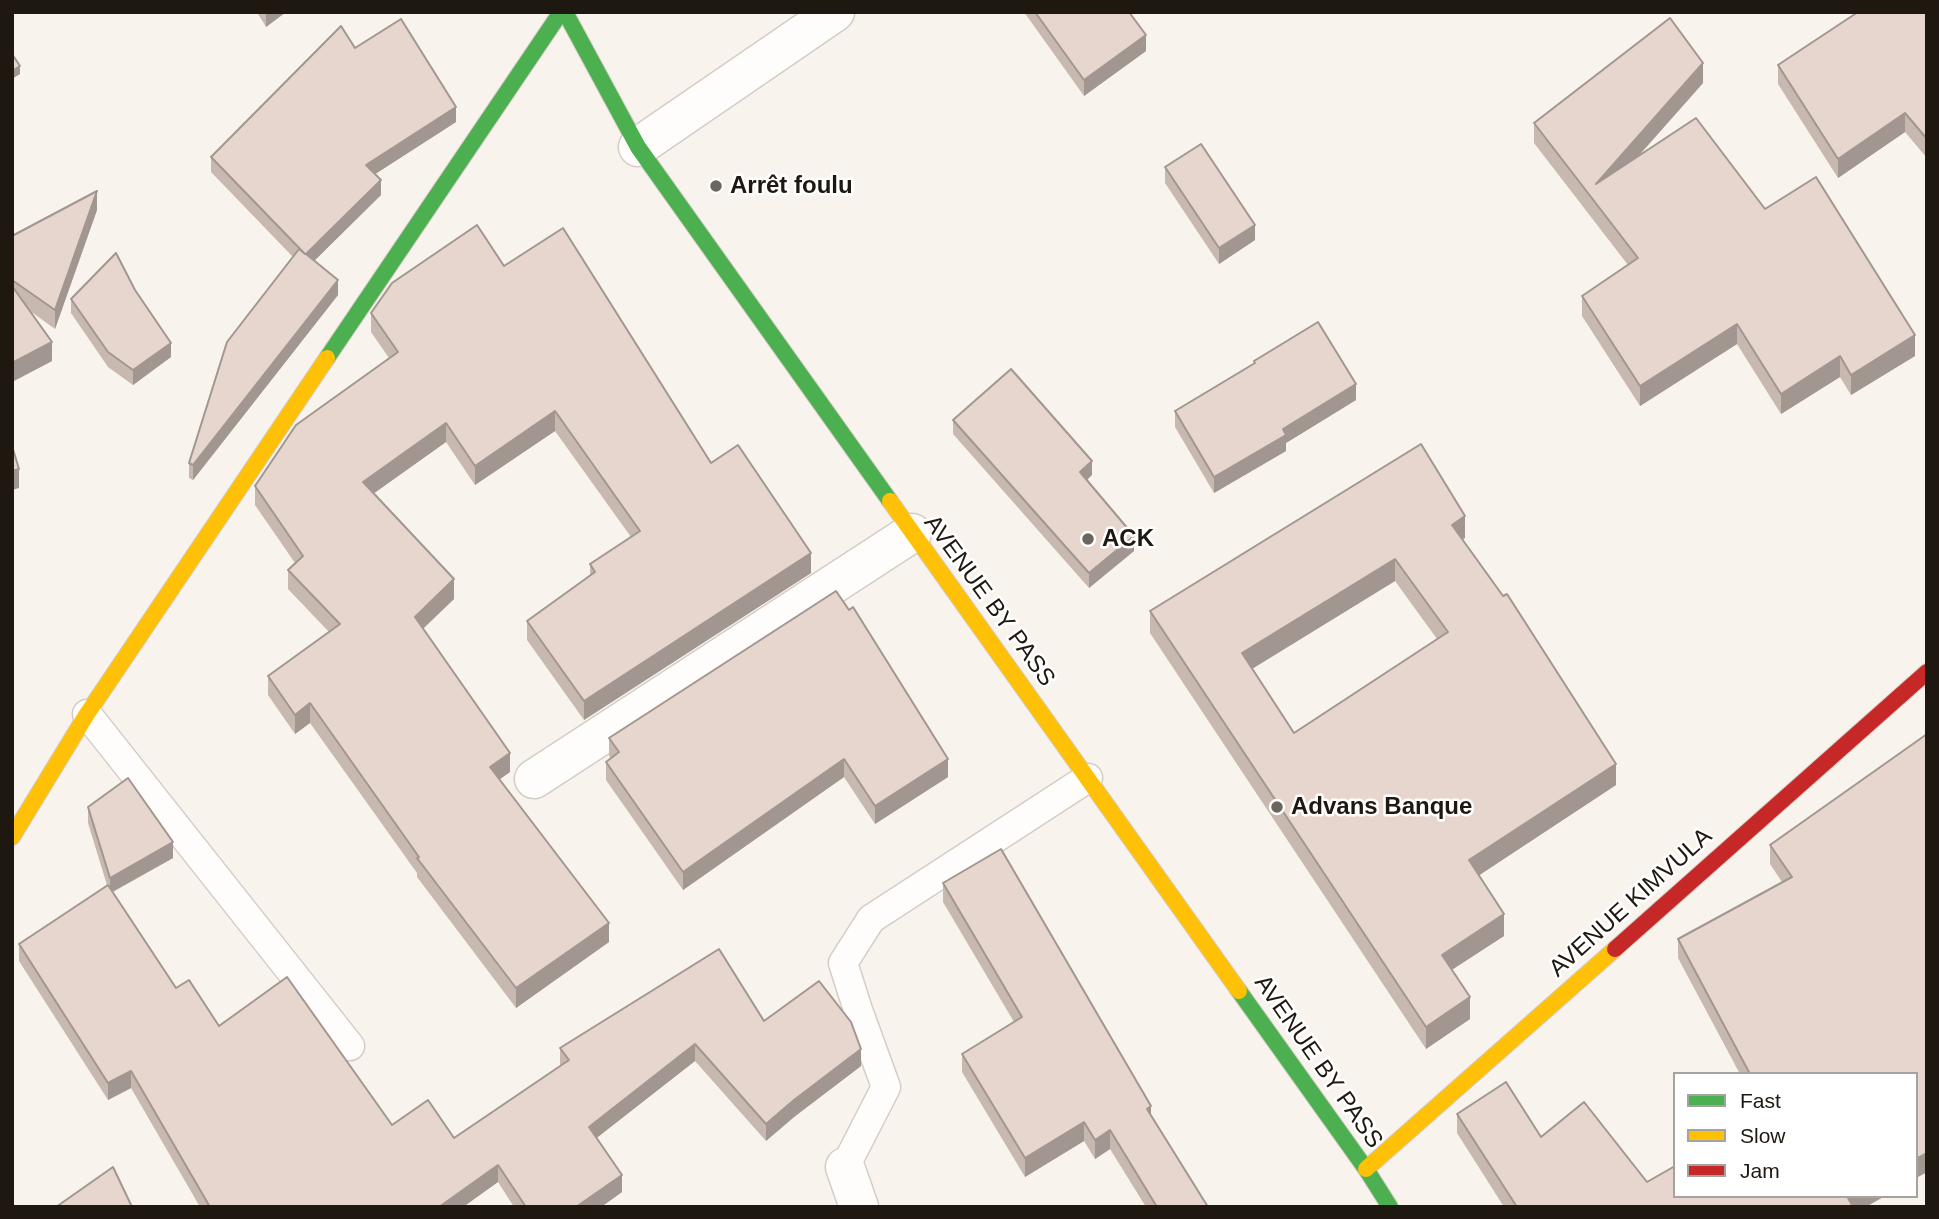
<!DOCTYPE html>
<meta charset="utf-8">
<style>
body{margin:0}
#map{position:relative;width:1939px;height:1219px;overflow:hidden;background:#f9f3ed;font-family:Arial,sans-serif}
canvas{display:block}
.frame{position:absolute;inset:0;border:14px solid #1e1811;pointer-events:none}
.legend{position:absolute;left:1673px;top:1072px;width:245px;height:126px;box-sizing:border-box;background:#fff;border:2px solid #a5a3a0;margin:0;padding:9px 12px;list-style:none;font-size:21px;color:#1e1811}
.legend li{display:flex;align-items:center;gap:14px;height:35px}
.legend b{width:35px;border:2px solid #a5a3a0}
</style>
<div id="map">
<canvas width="1939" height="1219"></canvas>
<div class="frame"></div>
<ul class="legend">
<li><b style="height:9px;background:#4caf50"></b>Fast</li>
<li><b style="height:9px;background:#ffc107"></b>Slow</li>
<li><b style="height:9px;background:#c62828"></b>Jam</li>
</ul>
</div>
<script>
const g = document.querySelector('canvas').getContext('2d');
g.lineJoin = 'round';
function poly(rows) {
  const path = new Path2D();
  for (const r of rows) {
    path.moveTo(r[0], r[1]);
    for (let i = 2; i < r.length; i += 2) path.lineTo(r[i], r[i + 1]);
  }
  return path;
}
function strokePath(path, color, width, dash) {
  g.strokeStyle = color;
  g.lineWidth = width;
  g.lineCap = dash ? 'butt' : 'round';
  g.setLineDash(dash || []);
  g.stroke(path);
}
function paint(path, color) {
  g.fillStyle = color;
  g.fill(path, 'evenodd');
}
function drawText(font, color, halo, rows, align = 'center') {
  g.font = font + ' Arial,sans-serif';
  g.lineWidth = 5;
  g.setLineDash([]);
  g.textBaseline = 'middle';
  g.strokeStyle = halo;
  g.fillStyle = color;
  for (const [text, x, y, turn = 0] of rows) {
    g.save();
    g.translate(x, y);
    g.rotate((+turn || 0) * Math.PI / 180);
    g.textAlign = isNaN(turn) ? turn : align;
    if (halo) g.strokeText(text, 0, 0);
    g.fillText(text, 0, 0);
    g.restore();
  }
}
const lane = poly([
 [87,714,350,1046],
 [845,1167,886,1087,858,1010,843,963,871,919,1088,778]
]);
const street = poly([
 [638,147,835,12],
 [534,779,912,533],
 [845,1167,859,1207]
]);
const fast = poly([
 [565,12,638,147,890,501],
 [327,358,561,12],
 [1239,991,1366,1169,1390,1207]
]);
const slow = poly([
 [890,501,1239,991],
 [12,837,87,714,327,358],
 [1366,1169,1615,949]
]);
const jam = poly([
 [1615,949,1927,672]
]);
const wall = poly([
 [257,12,286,12,266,27],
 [1024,12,1129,12,1146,51,1084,96],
 [1927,12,1927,158,1905,132,1838,178,1778,84,1778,65],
 [355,48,456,122,375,174,381,195,314,261,338,295,193,480,189,478,189,463,293,257,211,172,211,157],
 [1703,83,1639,155,1765,209,1915,356,1851,395,1840,377,1781,414,1737,344,1640,406,1582,316,1582,296,1628,265,1534,143,1534,123],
 [1165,167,1255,240,1219,264,1165,183],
 [97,210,55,329,30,311,52,361,12,382,12,236],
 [504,266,711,463,811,573,584,720,527,640,527,621,590,576,590,564,631,537,555,431,475,485,446,442,373,494,454,599,423,629,510,772,500,779,609,942,516,1008,417,877,417,873,310,723,295,734,268,695,268,676,329,632,288,589,288,570,295,563,255,505,255,486,389,358,371,332,371,313],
 [71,299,171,357,133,385,108,367,71,313],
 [1254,361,1356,400,1286,443,1286,451,1214,493,1175,427,1175,411,1254,364],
 [953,420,1092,475,1087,480,1134,551,1089,588,953,434],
 [1465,538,1462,540,1616,785,1479,875,1504,936,1452,970,1470,1019,1426,1049,1150,633,1150,611],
 [1395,581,1437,639,1294,733,1252,669],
 [1927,734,1927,1172,1916,1178,1916,1074,1740,1074,1678,958,1678,939,1782,882,1770,864,1770,845],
 [609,738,948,759,948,777,875,824,844,777,683,890,606,780,606,762,611,758,609,756],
 [88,807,173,858,113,892,176,988,219,1026,392,1125,454,1138,560,1066,560,1048,764,1021,861,1066,794,1117,766,1141,695,1061,596,1138,622,1192,601,1207,514,1207,498,1182,463,1207,200,1207,131,1088,108,1100,19,961,19,944,107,885,88,823],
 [943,883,1151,1116,1208,1207,1146,1207,1110,1149,1095,1159,1084,1141,1025,1177,962,1072,962,1054,1014,1022,943,902],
 [1457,1114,1541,1137,1647,1182,1866,1207,1504,1207,1457,1133]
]);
const shadedWall = poly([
 [266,12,286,12,266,27],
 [1146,35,1146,51,1084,96,1084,80],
 [1703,63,1703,83,1596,204,1596,184],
 [20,66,20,74,12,79,12,71],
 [456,107,456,122,366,180,366,165],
 [1905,113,1905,132,1838,178,1838,159],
 [381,180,381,195,306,269,306,254],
 [97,191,97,210,55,329,55,310],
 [1255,225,1255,240,1219,264,1219,248],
 [338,280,338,295,193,480,193,465],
 [1737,324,1737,344,1640,406,1640,386],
 [1915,335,1915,356,1851,395,1851,375],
 [52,342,52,361,12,382,12,363],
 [171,343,171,357,133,385,133,370],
 [1840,356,1840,377,1781,414,1781,394],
 [1356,384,1356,400,1286,443,1286,451,1214,493,1214,477,1283,429],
 [555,411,555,431,475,485,475,466],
 [446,423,446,442,363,501,363,482],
 [1092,461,1092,475,1080,486,1080,472],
 [19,469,19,488,12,490,12,471],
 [1465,516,1465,538,1452,546,1452,525],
 [1134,536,1134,551,1089,588,1089,573],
 [811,553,811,573,584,720,584,701],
 [1395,559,1395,581,1242,675,1242,653],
 [454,579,454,599,415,636,415,617],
 [310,703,310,723,295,734,295,715],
 [510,753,510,772,490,786,490,767],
 [844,759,844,777,683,890,683,872],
 [948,759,948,777,875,824,875,806],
 [1616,764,1616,785,1469,882,1469,860],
 [173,842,173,858,110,893,110,878],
 [1504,914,1504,936,1442,976,1442,955],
 [609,923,609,942,516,1008,516,988],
 [1470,997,1470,1019,1426,1049,1426,1027],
 [695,1044,695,1061,589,1144,589,1127],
 [861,1049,861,1066,794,1117,766,1141,766,1124,794,1100],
 [131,1071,131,1088,108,1100,108,1083],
 [1151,1106,1151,1125,1147,1109],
 [1084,1122,1084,1141,1025,1177,1025,1158],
 [1110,1130,1110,1149,1095,1159,1095,1140],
 [1927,1153,1927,1172,1916,1178,1916,1159],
 [498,1165,498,1182,463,1207,439,1207],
 [622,1175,622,1192,601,1207,576,1207],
 [1851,1196,1885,1196,1866,1207,1848,1207,1848,1198]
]);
const building = poly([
 [1035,12,1129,12,1146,35,1084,80,1035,12],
 [1858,12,1927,12,1927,139,1905,113,1838,159,1778,65,1858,12],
 [1670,18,1703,63,1596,184,1696,118,1765,209,1816,177,1915,335,1851,375,1840,356,1781,394,1737,324,1640,386,1582,296,1638,258,1534,123,1670,18],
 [401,19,456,107,366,165,381,180,306,254,338,280,193,465,189,463,227,342,299,249,305,254,211,157,341,26,355,48,401,19],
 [12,54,20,66,12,71,12,54],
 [1201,144,1255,225,1219,248,1165,167,1201,144],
 [97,191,55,310,12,280,12,236,97,191],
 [477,225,504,266,563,228,711,463,738,445,811,553,584,701,527,621,595,572,590,564,640,531,555,411,475,466,446,423,363,482,454,579,415,617,510,753,490,767,609,923,516,988,417,858,419,857,310,703,295,715,268,676,340,624,288,570,303,556,255,486,296,425,398,352,371,313,392,283,477,225],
 [116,253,135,290,171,343,133,370,108,352,71,299,116,253],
 [12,286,52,342,12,363,12,286],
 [1318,322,1356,384,1283,429,1286,435,1214,477,1175,411,1255,363,1254,361,1318,322],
 [1011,369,1092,461,1080,472,1134,536,1089,573,953,420,1011,369],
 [1421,444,1465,516,1452,525,1503,596,1507,594,1616,764,1469,860,1504,914,1442,955,1470,997,1426,1027,1150,611,1421,444],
 [1395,559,1448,632,1294,733,1242,653,1395,559],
 [12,446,19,469,12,471,12,446],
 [836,591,849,610,853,607,948,759,875,806,844,759,683,872,606,762,619,752,609,738,836,591],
 [1927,734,1927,1153,1916,1159,1916,1074,1750,1074,1678,939,1792,877,1770,845,1927,734],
 [128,778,173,842,110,878,88,807,128,778],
 [1001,849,1151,1106,1147,1109,1208,1207,1157,1207,1110,1130,1095,1140,1084,1122,1025,1158,962,1054,1022,1017,943,883,1001,849],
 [108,885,176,988,189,980,219,1026,287,977,392,1125,428,1100,454,1138,569,1060,560,1048,719,949,764,1021,819,981,851,1022,861,1049,794,1100,766,1124,695,1044,589,1127,622,1175,576,1207,526,1207,498,1165,439,1207,210,1207,131,1071,108,1083,19,944,108,885],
 [1506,1082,1541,1137,1584,1102,1647,1182,1675,1166,1675,1196,1851,1196,1848,1198,1853,1207,1517,1207,1457,1114,1506,1082],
 [113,1167,132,1207,56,1207,113,1167]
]);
const markers = [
 [716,186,7,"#6b655e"],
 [1088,539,7,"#6b655e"],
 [1277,807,7,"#6b655e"]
];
const poiNames = [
 ["Arrêt foulu",730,186],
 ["ACK",1102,539],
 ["Advans Banque",1291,807]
];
const streetNames = [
 ["AVENUE BY PASS",989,601,54],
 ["AVENUE KIMVULA",1631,903,-42],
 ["AVENUE BY PASS",1318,1062,55]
];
strokePath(lane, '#d4cdc7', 31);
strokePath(street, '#d4cdc7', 41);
strokePath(fast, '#d4cdc7', 18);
strokePath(slow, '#d4cdc7', 18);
strokePath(jam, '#d4cdc7', 18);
strokePath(lane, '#fefdfc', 28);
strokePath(street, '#fefdfc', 38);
strokePath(fast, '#4caf50', 16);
strokePath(slow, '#ffc107', 16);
strokePath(jam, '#c62828', 16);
paint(wall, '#c7b8b0');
paint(shadedWall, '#a29690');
paint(building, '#e7d6cd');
strokePath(building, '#a29690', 2);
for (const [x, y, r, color] of markers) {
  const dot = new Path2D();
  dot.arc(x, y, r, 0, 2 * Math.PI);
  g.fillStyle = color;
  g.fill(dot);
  strokePath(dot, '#fff', 2.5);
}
drawText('bold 24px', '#1e1811', '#fff', poiNames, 'left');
drawText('24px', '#1e1811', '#fff', streetNames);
</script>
